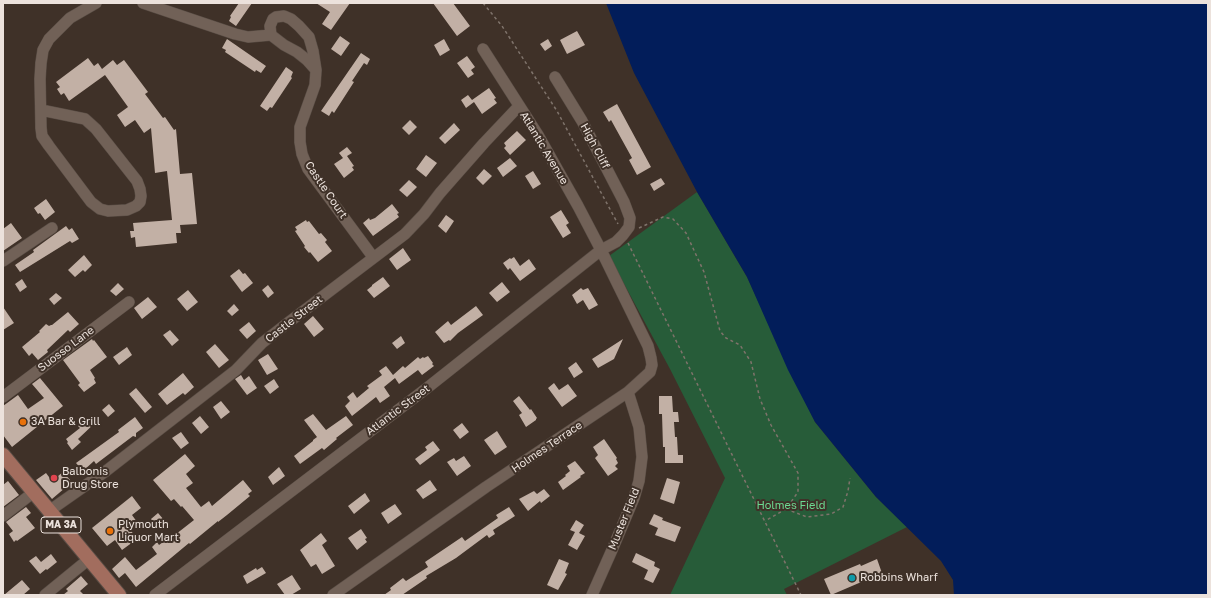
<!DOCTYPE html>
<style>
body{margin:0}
#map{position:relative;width:1211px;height:598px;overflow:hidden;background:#3f3128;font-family:"Golos Text",sans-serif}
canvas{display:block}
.frame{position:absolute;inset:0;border:4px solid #ece2dc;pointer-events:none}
</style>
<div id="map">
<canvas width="1211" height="598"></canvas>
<div class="frame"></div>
</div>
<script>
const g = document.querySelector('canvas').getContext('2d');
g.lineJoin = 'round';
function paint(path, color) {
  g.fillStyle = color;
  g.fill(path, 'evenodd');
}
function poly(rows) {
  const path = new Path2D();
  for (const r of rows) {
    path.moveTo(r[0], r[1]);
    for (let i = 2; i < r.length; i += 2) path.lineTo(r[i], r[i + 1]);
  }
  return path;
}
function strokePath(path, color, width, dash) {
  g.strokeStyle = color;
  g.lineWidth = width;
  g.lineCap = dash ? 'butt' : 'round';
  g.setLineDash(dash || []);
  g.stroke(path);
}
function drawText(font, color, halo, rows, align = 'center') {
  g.font = font + ' "Golos Text",sans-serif';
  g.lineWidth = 4;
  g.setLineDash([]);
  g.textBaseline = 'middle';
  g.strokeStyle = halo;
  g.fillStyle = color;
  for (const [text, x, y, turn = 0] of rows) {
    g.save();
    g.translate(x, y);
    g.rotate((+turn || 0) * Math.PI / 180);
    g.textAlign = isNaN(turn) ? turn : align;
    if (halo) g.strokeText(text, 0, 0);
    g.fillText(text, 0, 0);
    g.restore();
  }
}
const green = poly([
 [697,192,747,277,815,422,876,497,907,527,784,589,787,595,670,595,725,478,670,369,609,256]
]);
const water = poly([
 [606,3,1208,3,1208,595,954,595,953,580,941,561,876,497,815,422,788,370,747,277,697,192,634,73]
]);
const building = poly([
 [239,3,252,3,236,26,229,21,231,17,230,16],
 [316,3,350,3,331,30,322,24,330,12],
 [433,3,453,3,470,26,457,36],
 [577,31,585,45,567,54,560,40],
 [340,36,350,43,341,56,331,49],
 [227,39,266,66,261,73,256,70,255,72,225,52,226,50,222,48],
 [444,39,450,50,440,56,434,45],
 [548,39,552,46,545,51,540,44],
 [361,53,370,59,367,65,364,63,352,81,354,82,334,113,332,111,329,116,321,111],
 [467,56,475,67,471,70,474,74,468,78,457,63],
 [88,58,94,66,98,63,102,69,113,60,117,65,124,60,148,92,145,94,163,118,165,117,174,130,176,129,180,174,192,173,197,224,180,225,181,233,176,233,177,243,136,247,135,237,131,238,130,231,134,231,133,223,172,220,167,171,155,173,151,128,144,133,135,120,125,127,117,115,128,107,105,75,69,101,64,93,61,95,57,89,60,87,56,82],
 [286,67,293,72,291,77,292,78,272,108,270,107,267,111,260,106],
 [489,88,496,98,494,99,497,103,482,114,474,102,466,108,461,100,468,95,472,100],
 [617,104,651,167,637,175,629,160,632,158,611,120,609,122,603,112],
 [410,120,417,127,409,135,402,128],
 [454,123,460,130,445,144,439,138],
 [517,131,526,140,510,155,504,148,506,146,504,143],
 [347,147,352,153,347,156,354,166,352,167,354,170,344,178,334,164,343,158,339,153],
 [426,155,437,163,426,177,416,169],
 [510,158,517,166,503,177,497,168],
 [484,169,492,176,483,185,476,178],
 [533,171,541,184,533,189,525,176],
 [661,178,665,184,654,191,650,184],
 [409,180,417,187,407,197,399,190],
 [46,199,55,212,45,220,40,213,38,214,34,208],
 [392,204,399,213,397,214,399,217,373,236,363,223,369,218,370,220,375,218],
 [561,210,569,223,566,225,571,233,563,238,550,217],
 [446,215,454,221,446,233,438,226],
 [306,220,307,222,309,221,319,234,321,233,327,240,325,242,332,251,318,262,310,252,309,253,304,247,305,246,295,231,297,230,295,227],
 [11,223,22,238,3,251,3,229],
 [66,226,69,230,72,228,79,239,72,243,70,241,20,272,15,265,34,252,33,250],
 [403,248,411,260,397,270,389,259],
 [84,255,92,265,85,272,83,270,75,277,68,270],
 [514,257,520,266,529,259,536,269,520,281,510,268,508,270,503,263,510,258,511,259],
 [239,269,243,274,245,273,253,283,242,292,230,276],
 [383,277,390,286,374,298,367,290,372,286,372,285],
 [22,279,27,287,20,292,15,284],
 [502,282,510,292,497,302,489,293],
 [118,283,124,289,116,296,110,291],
 [268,285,274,293,268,298,262,290],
 [581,288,583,290,588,288,598,305,589,310,583,300,577,304,572,295],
 [188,290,198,302,187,311,177,299],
 [56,293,62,298,54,305,49,299],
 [148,297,157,307,142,319,134,308],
 [234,304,239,310,232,316,227,311],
 [476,306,483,315,458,333,450,341,449,340,444,343,435,332,448,321,451,325],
 [3,307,14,323,3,330],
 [68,312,79,324,70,332,68,330,47,350,48,352,38,360,32,353,29,356,22,347,40,332,39,331,46,324,49,326,51,325,52,325],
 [313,316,324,329,314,337,304,324],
 [249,322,256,331,247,339,239,330],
 [170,330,179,340,172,346,163,335],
 [401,336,405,343,397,349,392,343],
 [92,339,93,341,94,340,107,357,90,370,95,378,94,379,96,383,84,392,78,385,80,383,63,360],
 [623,339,614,359,598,368,592,359],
 [215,344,229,360,219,368,206,352],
 [127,347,132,355,119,365,113,357],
 [268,354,278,369,267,375,258,360],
 [428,356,433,363,432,364,434,366,422,375,418,370,399,384,395,378,384,387,390,396,380,403,376,397,352,416,345,406,350,401,347,397,353,392,357,398,369,388,367,386,382,375,379,371,386,366,393,375,403,366,405,368,418,357,420,359,423,357,424,358],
 [576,362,583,372,574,378,568,368],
 [183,373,194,387,185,395,183,393,167,405,158,394],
 [241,375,244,380,249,376,257,388,247,395,235,379],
 [40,378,63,406,12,447,3,435,3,406,18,395,28,409,44,398,32,384],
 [274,379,279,387,270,394,264,386],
 [554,383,559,390,568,384,577,396,562,407,548,388],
 [136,388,152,407,145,413,129,394],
 [519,396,530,410,531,409,537,418,536,419,536,420,526,427,519,415,522,413,513,401],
 [659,396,672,396,673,412,678,412,679,422,674,422,675,437,677,437,678,455,683,455,683,463,665,463,665,447,663,447,662,414,659,414],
 [221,401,230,412,221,419,213,407],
 [109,404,115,411,108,417,102,410],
 [313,414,326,430,346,416,353,425,336,438,337,439,324,450,322,448,300,464,294,456,313,441,313,440,317,437,304,420],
 [200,416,209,427,201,434,192,423],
 [92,417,96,422,78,439,81,442,72,450,67,443,68,442,66,439,80,428,78,426,85,420,87,422],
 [135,417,143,428,136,433,136,437,133,436,96,464,94,461,83,471,76,463,119,432,118,430],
 [462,423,469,432,460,439,453,430],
 [497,431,507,447,495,455,484,440],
 [181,432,189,443,181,449,172,438],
 [604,439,617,458,616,459,618,463,615,466,618,469,608,476,595,458,598,455,593,447],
 [433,441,440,450,420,465,415,459,427,450,425,447],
 [185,454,195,466,186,474,193,483,186,488,201,507,209,501,212,506,243,480,252,491,248,494,250,496,227,515,218,522,218,521,190,544,189,543,136,587,125,573,119,578,112,569,125,557,136,570,157,554,152,547,157,542,159,545,170,537,171,538,194,520,182,506,181,507,174,499,171,501,153,480],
 [464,456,471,466,457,476,447,462,454,458,456,461],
 [575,461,585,473,580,476,581,477,563,490,558,482,566,476,565,475,570,471,567,466],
 [279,467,285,476,273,485,268,477],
 [63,472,72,482,52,499,36,480,46,473,52,481],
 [667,478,680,482,674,504,660,499],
 [430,480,437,490,423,499,416,490],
 [8,481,19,495,3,507,3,485],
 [544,489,550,496,541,503,540,501,528,511,519,499,534,491,537,494],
 [365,493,370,501,354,514,348,506],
 [132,496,141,508,132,515,137,522,129,528,137,539,122,550,115,540,107,546,92,528],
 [395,504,402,514,388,524,381,513],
 [26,507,31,513,26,517,35,528,17,541,16,540,14,542,9,534,13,531,6,522],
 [509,507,515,516,493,530,495,534,489,538,487,535,456,558,426,576,427,578,402,595,384,595,391,590,390,588,403,578,406,581,428,567,425,562,462,537,465,541,498,518,496,515],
 [158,513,164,520,156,526,151,519],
 [654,514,663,518,662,520,681,527,675,542,655,535,658,528,649,524],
 [576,520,584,525,579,533,585,536,577,550,568,545,575,532,570,530],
 [361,529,367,538,365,539,367,542,357,550,348,538],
 [321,533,327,541,322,545,335,566,322,574,316,564,311,567,300,550],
 [636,553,655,562,654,566,660,569,653,583,644,579,648,570,632,562],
 [51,554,57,562,47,570,46,569,40,574,29,561,36,556,41,562],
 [559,559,569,563,565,573,567,574,558,590,547,585],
 [877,559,883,576,874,579,873,577,831,595,824,579,860,564,861,566],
 [262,567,266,573,247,584,243,576,256,568,257,570],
 [292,575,301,589,291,595,285,595,277,584],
 [81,576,88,584,80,591,84,595,63,595,68,591,66,589],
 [22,580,30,589,23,595,4,595]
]);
const path = poly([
 [483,3,502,26,557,111,618,224],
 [639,228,663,217,673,219,686,233,704,272,720,331,726,338,740,345,751,362,760,399,771,425,798,473,798,492,786,509,765,521],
 [628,243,801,595],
 [786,509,807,517,831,514,843,507,848,491,850,478]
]);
const minor = poly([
 [143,3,235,34,248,37,271,35],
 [316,70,313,51,309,37,299,26,291,19,284,16,276,17,273,19,270,26,271,35,284,45,297,52,307,60,316,70,315,85,300,127,300,142,302,154,308,169,373,257],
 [41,110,85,119,96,129,137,181,140,189,141,196,140,202,136,206,127,210,108,211,100,209,91,202,49,146,42,136,41,128,40,79,41,63,43,50,49,39,70,18,96,3],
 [3,261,52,228],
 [3,397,129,302],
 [49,511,106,471,236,370,262,343,289,322,405,234,424,214,440,193,484,143,519,106],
 [3,516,34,492],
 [45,595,89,559],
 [155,595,427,388,601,250,616,242,623,235,629,227,630,218,624,202,582,121,555,77],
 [333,595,486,487,628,392,650,372,652,365,651,358,648,346,601,250,578,206,538,135,483,49],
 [592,595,612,550,634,498,639,481,642,457,639,427,628,392]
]);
const major = poly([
 [3,455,119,595]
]);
const markers = [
 [23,422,4,"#e8710a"],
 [54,478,4,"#e0444e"],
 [110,531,4,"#e8710a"],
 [852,578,4,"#0f9aa8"]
];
const shields = [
 [61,525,40]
];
const shieldNames = [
 ["MA 3A",61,525]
];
const streetNames = [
 ["High Cliff",595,146,62],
 ["Atlantic Avenue",544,148,59],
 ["Castle Court",326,190,56],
 ["Castle Street",294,319,-38],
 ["Suosso Lane",66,349,-37],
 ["Atlantic Street",398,410,-37],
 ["Holmes Terrace",547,447,-34],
 ["Muster Field",624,519,-68]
];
const poiNames = [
 ["3A Bar & Grill",31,422],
 ["Balbonis",62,472],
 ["Drug Store",62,485],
 ["Plymouth",118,525],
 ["Liquor Mart",118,538],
 ["Robbins Wharf",860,578]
];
const parkNames = [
 ["Holmes Field",791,506]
];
paint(green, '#275c39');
paint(water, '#021d5a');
paint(building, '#c2b0a5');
strokePath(minor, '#594d45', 12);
strokePath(major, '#594d45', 16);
strokePath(path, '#7f736b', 1.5, [3, 3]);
strokePath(minor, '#716157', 11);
strokePath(major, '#a26d5e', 14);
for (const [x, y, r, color] of markers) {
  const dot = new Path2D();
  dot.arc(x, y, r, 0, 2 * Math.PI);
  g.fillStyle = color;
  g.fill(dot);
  strokePath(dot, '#3f3128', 1.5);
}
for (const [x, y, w] of shields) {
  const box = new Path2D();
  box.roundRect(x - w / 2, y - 8, w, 16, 3);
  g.fillStyle = '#3f3128';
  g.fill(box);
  strokePath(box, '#ece2dc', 1);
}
drawText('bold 10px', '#ece2dc', null, shieldNames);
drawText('11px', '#ece2dc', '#3f3128', streetNames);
drawText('11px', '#ece2dc', '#3f3128', poiNames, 'left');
drawText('11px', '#6bd991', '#3f3128', parkNames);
</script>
